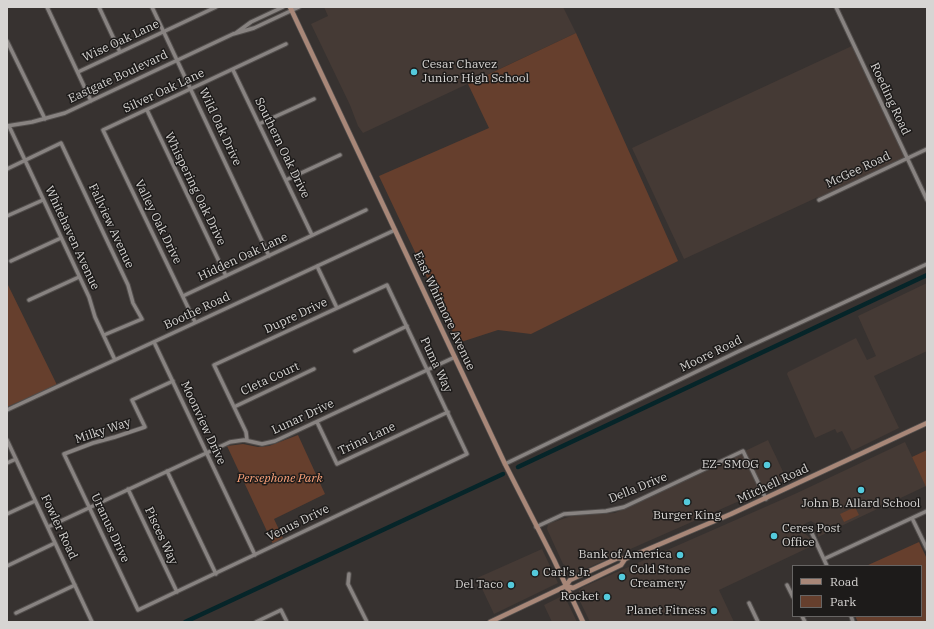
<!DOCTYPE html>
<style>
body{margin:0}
#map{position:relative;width:934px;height:629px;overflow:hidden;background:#373230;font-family:"IBM Plex Serif",serif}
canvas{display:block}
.frame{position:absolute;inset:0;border:8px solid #d7d5d3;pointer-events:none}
.legend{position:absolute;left:792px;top:565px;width:130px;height:52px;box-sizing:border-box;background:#1d1b1a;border:1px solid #676564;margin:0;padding:5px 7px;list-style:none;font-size:12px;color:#d7d5d3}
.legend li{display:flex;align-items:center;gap:8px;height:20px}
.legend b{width:20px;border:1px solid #676564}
</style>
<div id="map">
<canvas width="934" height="629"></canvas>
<div class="frame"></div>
<ul class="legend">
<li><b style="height:5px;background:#a88778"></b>Road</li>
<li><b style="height:11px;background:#663f2d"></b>Park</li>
</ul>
</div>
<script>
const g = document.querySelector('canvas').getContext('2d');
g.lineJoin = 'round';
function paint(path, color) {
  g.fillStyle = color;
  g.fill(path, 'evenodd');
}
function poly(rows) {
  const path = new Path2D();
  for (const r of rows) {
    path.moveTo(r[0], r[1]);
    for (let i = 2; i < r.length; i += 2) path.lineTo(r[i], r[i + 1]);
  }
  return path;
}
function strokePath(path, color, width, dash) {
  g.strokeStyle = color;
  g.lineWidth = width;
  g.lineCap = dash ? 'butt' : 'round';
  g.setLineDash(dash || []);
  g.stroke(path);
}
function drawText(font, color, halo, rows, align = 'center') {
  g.font = font + ' "IBM Plex Serif",serif';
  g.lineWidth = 3;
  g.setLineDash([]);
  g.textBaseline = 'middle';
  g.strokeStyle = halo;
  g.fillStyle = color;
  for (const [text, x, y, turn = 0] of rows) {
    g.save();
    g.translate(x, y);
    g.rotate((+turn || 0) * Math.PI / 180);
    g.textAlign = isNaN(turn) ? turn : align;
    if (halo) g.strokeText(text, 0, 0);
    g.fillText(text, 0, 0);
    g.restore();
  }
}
const built = poly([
 [324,7,563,7,576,33,363,133,358,126,350,105,311,24,328,16],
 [854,45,907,159,819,200,818,197,684,259,632,148],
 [927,283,927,351,874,376,899,428,852,451,842,431,837,433,835,429,815,438,787,374,788,372,856,338,867,360,876,356,858,316],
 [768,440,787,480,576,573,563,564,547,529,548,524,574,515,615,513],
 [905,442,926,486,818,537,818,528,816,524,811,521,806,523,803,527,803,532,810,538,814,545,719,590,734,622,590,622,578,597,579,591,583,587,797,493],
 [542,549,558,583,494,614,477,578],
 [564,595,577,622,552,622,544,605]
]);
const green = poly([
 [576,33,678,261,531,334,498,330,458,343,379,176,489,128,468,84],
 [7,283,57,385,7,407],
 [298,435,325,494,274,519,283,538,273,544,227,446,243,444,258,447,269,446],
 [927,450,927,486,926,487,912,457],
 [855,507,859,515,844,522,840,514],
 [919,542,927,559,927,622,858,622,855,616,921,616,921,566,866,566]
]);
const canal = poly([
 [518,467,927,275],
 [185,622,503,474]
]);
const street = poly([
 [47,7,91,101],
 [99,7,120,52],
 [152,7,269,256],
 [836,7,927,200],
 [236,33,251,22,283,7],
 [7,41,45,119],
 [233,70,312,235],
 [78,72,216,7],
 [147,110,226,276],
 [259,124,314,99],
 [7,126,32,122,65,113,233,34,254,28,299,7],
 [9,126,89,297,95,317,115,360],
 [7,169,61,143,128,285,133,303,142,319,104,335],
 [286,180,340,155],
 [819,200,927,149],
 [7,216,43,200],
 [11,261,61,238],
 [317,266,337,308],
 [183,296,366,210],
 [29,300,79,277],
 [195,322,103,130,286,44],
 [154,342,255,555],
 [355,351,407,326],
 [173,381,132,400,145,427,115,437,93,443,64,454,138,610,467,454,387,285,214,365,246,432,247,440],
 [234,407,314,369],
 [7,410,395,230],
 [317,422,337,464,448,412],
 [7,440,92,622],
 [7,463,16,459],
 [505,464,737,352,927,264],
 [167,471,216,574],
 [128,489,177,592],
 [7,514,35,501],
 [912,518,927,549],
 [48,527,230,442,244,440,262,444,275,441,455,357],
 [536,527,564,514,606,511,624,507,743,451,766,499],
 [810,529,827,566],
 [824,559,927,511],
 [7,566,55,543],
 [349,574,348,584,367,622],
 [787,585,793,597],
 [749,603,758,622],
 [16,613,75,585],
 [802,616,805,622],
 [851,616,853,622],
 [256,622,281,610,287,622]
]);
const secondary = poly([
 [290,7,505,464,554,560,583,622],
 [625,559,621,565,573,588,566,586,570,580,618,558,625,559,731,514,927,423],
 [490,622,566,586]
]);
const markers = [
 [414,72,4,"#54cadc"],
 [767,465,4,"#54cadc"],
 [861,490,4,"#54cadc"],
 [687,502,4,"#54cadc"],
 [774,536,4,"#54cadc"],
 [680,555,4,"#54cadc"],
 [535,573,4,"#54cadc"],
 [622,577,4,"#54cadc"],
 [511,585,4,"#54cadc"],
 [607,597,4,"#54cadc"],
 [714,611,4,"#54cadc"]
];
const streetNames = [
 ["Wise Oak Lane",121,41,-25],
 ["Eastgate Boulevard",118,77,-25],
 ["Silver Oak Lane",164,91,-25],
 ["Roeding Road",890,99,65],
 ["Wild Oak Drive",220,127,65],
 ["Southern Oak Drive",282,148,64],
 ["McGee Road",858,170,-25],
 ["Whispering Oak Drive",195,189,64],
 ["Valley Oak Drive",158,222,64],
 ["Fallview Avenue",111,226,65],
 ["Whitehaven Avenue",72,238,65],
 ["Hidden Oak Lane",243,257,-25],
 ["Boothe Road",197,311,-25],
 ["East Whitmore Avenue",444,311,65],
 ["Dupre Drive",296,316,-25],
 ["Moore Road",711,354,-26],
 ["Puma Way",436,365,65],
 ["Cleta Court",270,379,-25],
 ["Lunar Drive",303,417,-25],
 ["Moonview Drive",203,423,65],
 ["Milky Way",103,431,-18],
 ["Trina Lane",367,439,-25],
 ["Mitchell Road",773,484,-25],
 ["Della Drive",638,488,-22],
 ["Venus Drive",298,523,-26],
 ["Fowler Road",59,527,65],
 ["Uranus Drive",110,528,65],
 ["Pisces Way",161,536,65]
];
const poiNames = [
 ["Cesar Chavez",422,65,"left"],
 ["Junior High School",422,79,"left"],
 ["EZ- SMOG",759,465],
 ["John B. Allard School",861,504,"center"],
 ["Burger King",687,516,"center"],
 ["Ceres Post",782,529,"left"],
 ["Office",782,543,"left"],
 ["Bank of America",672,555],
 ["Cold Stone",630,570,"left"],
 ["Creamery",630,584,"left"],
 ["Carl's Jr.",543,573,"left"],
 ["Del Taco",503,585],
 ["Rocket",599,597],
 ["Planet Fitness",706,611]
];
const parkNames = [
 ["Persephone Park",280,479]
];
paint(built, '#453a35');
paint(green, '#663f2d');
strokePath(canal, '#062529', 4.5);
strokePath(street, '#524e4c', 5.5);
strokePath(secondary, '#524e4c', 6);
strokePath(street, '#888381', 3.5);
strokePath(secondary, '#a88778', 4.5);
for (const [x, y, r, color] of markers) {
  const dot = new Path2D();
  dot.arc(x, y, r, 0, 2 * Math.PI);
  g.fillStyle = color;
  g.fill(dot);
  strokePath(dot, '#1d1b1a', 1.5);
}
drawText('12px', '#d7d5d3', '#1d1b1a', streetNames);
drawText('12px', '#d7d5d3', '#1d1b1a', poiNames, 'right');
drawText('italic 12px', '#ffa47b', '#1d1b1a', parkNames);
</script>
